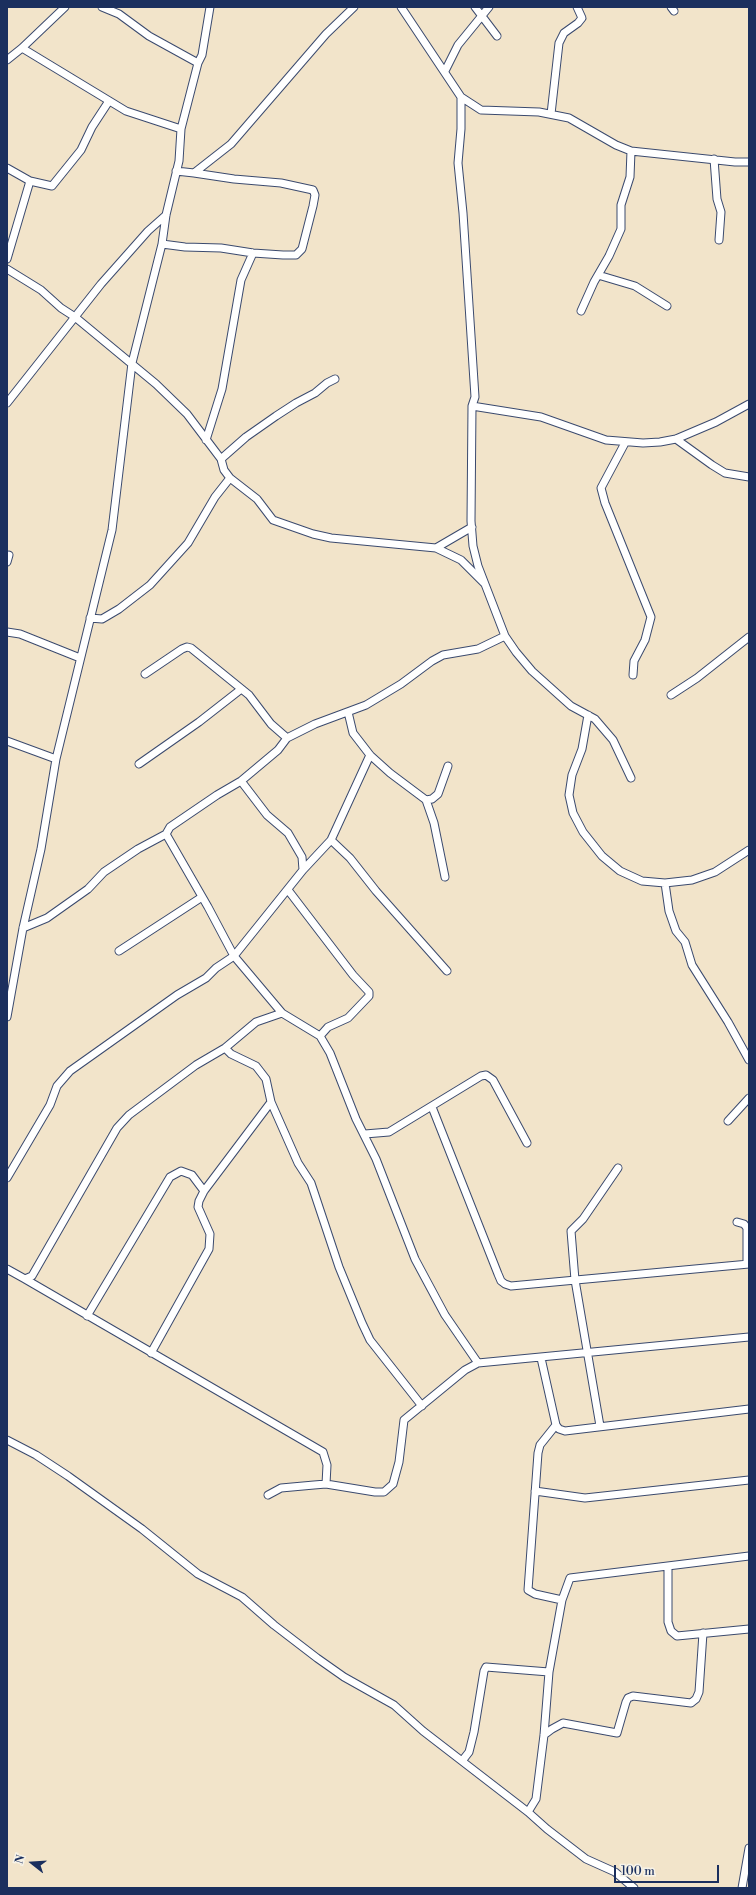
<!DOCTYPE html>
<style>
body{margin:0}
#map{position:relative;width:756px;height:1895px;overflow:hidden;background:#f2e4ca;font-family:"Libre Bodoni",serif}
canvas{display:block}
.frame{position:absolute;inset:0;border:8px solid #1b2f5e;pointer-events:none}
.north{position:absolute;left:12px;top:1843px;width:40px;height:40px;-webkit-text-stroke:3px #f7f3e8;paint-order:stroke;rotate:287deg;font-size:11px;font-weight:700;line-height:16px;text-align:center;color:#1b2f5e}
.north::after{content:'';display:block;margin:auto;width:14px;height:18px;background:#1b2f5e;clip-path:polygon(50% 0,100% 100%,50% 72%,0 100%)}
.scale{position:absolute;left:614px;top:1865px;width:105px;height:18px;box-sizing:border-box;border:2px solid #1b2f5e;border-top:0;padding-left:5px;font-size:12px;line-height:14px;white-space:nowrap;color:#1b2f5e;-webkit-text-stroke:3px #f7f3e8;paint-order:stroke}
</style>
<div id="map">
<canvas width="756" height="1895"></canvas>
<div class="frame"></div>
<div class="north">N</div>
<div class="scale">100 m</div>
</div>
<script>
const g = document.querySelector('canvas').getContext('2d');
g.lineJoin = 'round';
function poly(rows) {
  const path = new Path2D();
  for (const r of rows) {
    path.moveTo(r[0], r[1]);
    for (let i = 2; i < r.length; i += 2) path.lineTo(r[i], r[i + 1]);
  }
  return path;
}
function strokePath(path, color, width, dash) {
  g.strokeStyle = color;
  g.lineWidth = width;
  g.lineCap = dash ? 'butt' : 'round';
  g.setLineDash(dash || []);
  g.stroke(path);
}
const minor = poly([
 [102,7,119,14,149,36,198,63],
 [401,7,461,97,461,129,458,163,463,213,475,397,472,406,471,521,473,546,478,566,505,636,516,652,532,671,571,706,595,719,613,740,631,778],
 [475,7,497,36],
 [671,7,674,11],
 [22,48,126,111,181,129],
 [7,60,22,48,65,7],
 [445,71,458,45,489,7],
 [461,97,481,110,539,112,569,118,616,145,631,151,735,162,749,162],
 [551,114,559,43,564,33,578,23,582,18,577,7],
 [714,159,717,199,721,212,719,240],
 [7,168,30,181,52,186,81,150,92,127,109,101],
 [176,171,194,173,231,144,326,34,354,7],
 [162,244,185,247,221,248,253,253,283,255,296,255,302,249,313,206,315,195,313,190,281,183,234,179,194,173],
 [7,259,30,181],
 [7,269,41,290,61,308,75,317,156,384,187,414,221,459,224,470,230,478,257,499,273,520,313,534,331,538,436,548,461,560,484,583],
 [598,275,635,286,667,306],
 [581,311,594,282,609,256,621,229,621,205,630,177,631,151],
 [7,403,101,284,148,231,166,215],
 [472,406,541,417,606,440,643,443,660,442,676,439,716,422,749,404],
 [676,439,712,465,725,473,749,477],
 [206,440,222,389,241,280,253,253],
 [625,443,601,488,605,503,651,617,645,640,634,661,633,675],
 [221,459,246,437,276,416,296,403,315,393,327,383,335,379],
 [436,548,472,527],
 [7,562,9,555],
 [90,618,102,619,119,609,150,585,188,543,215,497,230,478],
 [7,632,20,634,80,658],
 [145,674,182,649,187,647,191,648,249,695,271,724,287,738],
 [671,695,697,678,749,637],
 [348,712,353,733,370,755,390,773,426,800,432,799,438,794,448,766],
 [588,715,582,749,572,775,569,795,573,813,583,832,602,856,620,871,642,881,665,883,692,880,715,872,749,850],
 [7,741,56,759],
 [139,764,199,722,240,690],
 [426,800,434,823,445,877],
 [166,834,208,907,234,956,282,1013,320,1036,330,1053,356,1119,376,1159,415,1259,445,1315,478,1363],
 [331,840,350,858,376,891,447,971],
 [303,870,331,840,370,755],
 [665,883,669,911,676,931,685,942,692,965,728,1022,749,1060],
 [288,890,353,975,369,992,369,996,348,1018,328,1027,320,1036],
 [23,928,47,918,88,889,104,872,138,849,166,834,170,827,217,795,241,781,278,750,287,738,315,724,366,705,401,684,432,661,443,655,478,649,505,636],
 [119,951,202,897],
 [7,1017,23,928,41,849,56,759,112,530,132,363,162,244,166,215,179,161,181,129,198,63,202,55,210,7],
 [225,1048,231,1054,256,1066,266,1079,271,1102,298,1163,311,1183,339,1267,362,1323,370,1340,422,1406],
 [432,1107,498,1274,501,1281,505,1284,511,1286,749,1264],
 [728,1121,749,1098],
 [365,1134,389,1132,481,1076,486,1075,493,1080,527,1143],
 [7,1178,50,1105,57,1086,70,1071,177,995,206,978,216,968,234,956,303,870,302,857,288,833,267,815,241,781],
 [737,1222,744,1224,747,1228,747,1264],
 [7,1269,25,1279,32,1276,117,1128,129,1115,196,1065,225,1048,256,1022,282,1013],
 [25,1279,323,1452,327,1465,326,1484],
 [87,1316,170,1177,181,1171,192,1175,204,1191],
 [151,1353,209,1249,210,1234,198,1207,199,1201,204,1191,271,1102],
 [541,1358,556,1425,559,1429,565,1431,749,1409],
 [556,1425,540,1445,538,1453,528,1590,535,1594,562,1600],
 [600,1426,575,1280,571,1231,583,1219,618,1168],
 [7,1440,36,1455,68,1476,142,1529,198,1574,242,1597,274,1625,317,1658,344,1677,394,1705,423,1731,528,1812,547,1829,586,1859,615,1872,634,1888],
 [535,1491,585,1498,749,1480],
 [268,1495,281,1488,314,1485,326,1484,375,1492,384,1492,393,1484,399,1462,404,1420,465,1370,478,1363,749,1337],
 [668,1567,668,1622,671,1631,677,1636,749,1629],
 [544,1735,552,1729,563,1723,617,1733,626,1702,628,1698,633,1696,691,1703,696,1699,699,1692,703,1633],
 [462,1761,469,1752,474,1732,484,1671,486,1667,549,1672],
 [528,1812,536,1799,544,1735,549,1672,562,1600,570,1578,749,1556],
 [742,1888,749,1848]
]);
strokePath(minor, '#3b4a6e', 9);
strokePath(minor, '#fff', 7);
</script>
